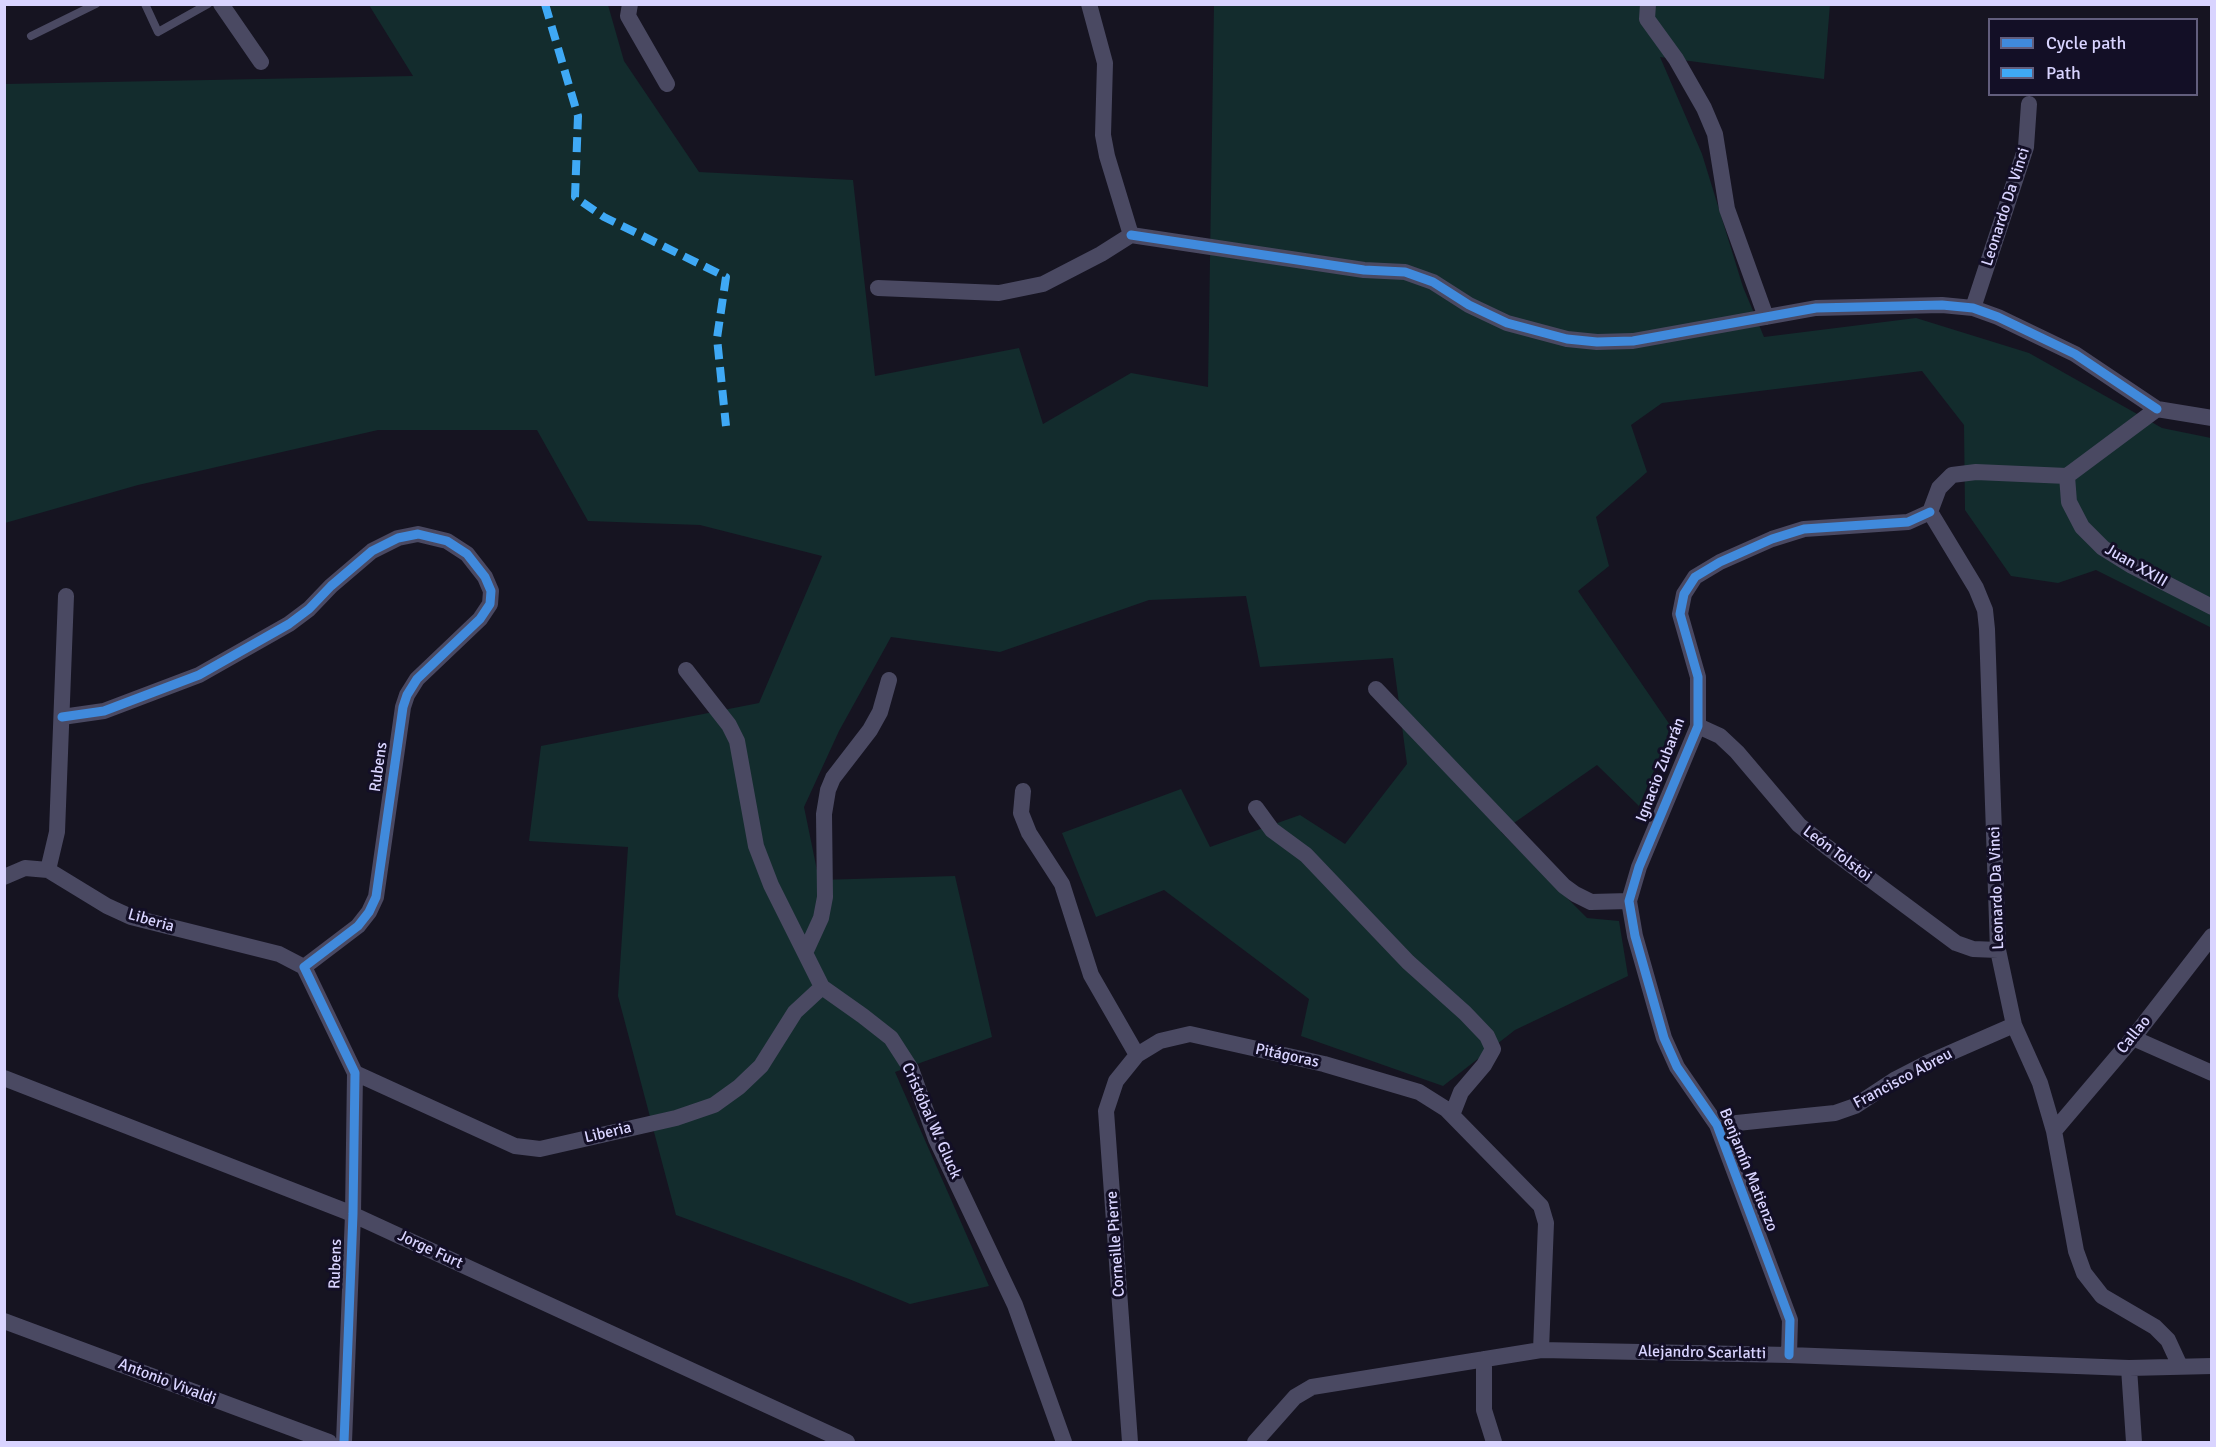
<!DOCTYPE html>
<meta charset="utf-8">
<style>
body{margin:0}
#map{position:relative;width:2216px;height:1447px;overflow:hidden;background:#161421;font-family:Signika,sans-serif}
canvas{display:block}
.frame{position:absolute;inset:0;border:6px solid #d9d4ff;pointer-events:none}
.legend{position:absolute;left:1988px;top:18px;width:210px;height:78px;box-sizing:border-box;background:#130f26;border:2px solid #625e7d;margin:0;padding:8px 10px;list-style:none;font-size:18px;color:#d9d4ff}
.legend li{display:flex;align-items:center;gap:12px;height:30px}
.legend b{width:30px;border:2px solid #625e7d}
</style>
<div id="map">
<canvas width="2216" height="1447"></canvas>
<div class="frame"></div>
<ul class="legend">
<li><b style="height:8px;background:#408adc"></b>Cycle path</li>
<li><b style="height:8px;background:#3fa9f5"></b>Path</li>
</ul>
</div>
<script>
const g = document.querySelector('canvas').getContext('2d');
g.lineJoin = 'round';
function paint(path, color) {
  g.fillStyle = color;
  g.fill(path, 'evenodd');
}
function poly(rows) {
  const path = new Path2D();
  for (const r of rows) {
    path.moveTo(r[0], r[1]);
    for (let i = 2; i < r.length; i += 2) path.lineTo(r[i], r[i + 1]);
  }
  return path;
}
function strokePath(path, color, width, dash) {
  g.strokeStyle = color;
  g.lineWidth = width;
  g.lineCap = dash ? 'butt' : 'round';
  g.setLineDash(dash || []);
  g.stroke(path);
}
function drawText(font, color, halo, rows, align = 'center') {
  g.font = font + ' Signika,sans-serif';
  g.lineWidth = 6;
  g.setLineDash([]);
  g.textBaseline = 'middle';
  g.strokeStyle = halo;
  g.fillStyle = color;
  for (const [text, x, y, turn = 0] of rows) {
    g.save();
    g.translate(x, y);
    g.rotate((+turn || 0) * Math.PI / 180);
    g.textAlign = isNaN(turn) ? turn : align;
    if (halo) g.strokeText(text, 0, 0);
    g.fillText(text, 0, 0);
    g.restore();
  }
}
const green = poly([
 [1830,4,1824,79,1660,57,1702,154,1743,287,1764,337,1916,318,2029,353,2162,428,2211,438,2212,628,2096,570,2058,583,2011,576,1965,510,1964,425,1922,371,1662,403,1631,425,1647,472,1596,517,1609,566,1578,591,1672,728,1639,806,1597,765,1501,832,1587,918,1619,921,1628,976,1515,1030,1443,1086,1301,1036,1309,999,1164,890,1096,917,1062,833,1181,789,1210,847,1300,815,1345,844,1407,764,1393,658,1260,667,1246,596,1149,600,1000,652,891,637,839,731,804,807,819,880,955,876,992,1037,895,1072,989,1286,910,1304,849,1279,676,1215,618,996,628,847,529,841,541,746,759,703,822,556,700,525,588,521,537,430,378,430,138,485,5,523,5,84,413,76,369,5,608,5,624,61,699,172,853,180,875,376,1019,348,1043,424,1131,373,1208,387,1214,5]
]);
const lane = poly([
 [145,4,158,32,208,4],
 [31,36,96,4]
]);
const street = poly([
 [221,4,261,62],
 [630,4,628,16,667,84],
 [1089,4,1105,63,1103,135,1107,156,1131,235],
 [1648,4,1647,19,1676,59,1704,108,1715,134,1727,209,1766,317],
 [1131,235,1364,270,1405,272,1433,282,1469,305,1507,323,1567,339,1597,342,1633,341,1816,308,1942,305,1973,308,1998,317,2075,354,2157,409],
 [878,288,999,293,1043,284,1101,254,1131,235],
 [1973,308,2026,147,2029,104],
 [2067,476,2069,502,2082,527,2103,548,2132,566,2212,607],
 [1930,512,1976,588,1985,610,1987,629,1998,950,2014,1025,2040,1083,2054,1131,2076,1251,2084,1273,2102,1296,2155,1327,2168,1340,2180,1366],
 [1930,512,1939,488,1952,475,1976,472,2067,476,2157,409,2212,418],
 [686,670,729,725,737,741,756,846,771,885,822,987,863,1016,891,1038,911,1069,936,1139,1015,1305,1064,1442],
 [1376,689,1564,886,1575,894,1591,902,1629,901],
 [62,717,104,711,199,675,289,624,309,609,331,586,372,551,398,538,418,534,447,541,467,554,485,577,491,591,490,604,480,619,417,679,407,695,403,707,376,897,369,912,358,926,304,967,355,1073,353,1214,344,1442],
 [1698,726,1720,736,1737,752,1799,825,1827,847,1956,943,1973,949,1998,950],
 [1023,791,1021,813,1029,833,1062,884,1091,975,1137,1055],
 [1256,808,1272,830,1306,855,1408,962,1465,1013,1487,1036,1493,1049,1484,1065,1461,1092,1452,1115],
 [48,870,57,832,66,596],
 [4,877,25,868,48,870,107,906,131,917,279,954,304,967],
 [805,953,821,918,825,897,824,814,828,790,833,778,870,730,880,712,889,680],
 [2133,1038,2212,1073],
 [355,1073,515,1146,540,1149,676,1118,714,1105,739,1087,761,1066,795,1012,822,987],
 [4,1078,345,1211,847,1442],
 [1717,1125,1835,1113,1855,1106,1896,1079,1927,1063,2014,1025],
 [2054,1131,2133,1038,2212,936],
 [4,1321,329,1442],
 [1789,1355,1790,1320,1717,1125,1677,1067,1664,1038,1635,936,1629,901,1639,867,1698,726,1698,677,1680,614,1684,594,1695,577,1720,562,1772,539,1804,529,1908,522,1930,512],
 [1484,1359,1484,1410,1494,1442],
 [2129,1368,2134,1442],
 [1130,1442,1106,1111,1116,1081,1137,1055,1160,1041,1190,1034,1324,1064,1419,1092,1446,1109,1541,1206,1546,1223,1541,1350],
 [1255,1442,1295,1397,1312,1387,1541,1350,1789,1355,2129,1368,2212,1366]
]);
const quiet = poly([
 [545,4,578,116,575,197,604,217,726,277,717,338,726,426]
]);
const cycleway = poly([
 [1131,235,1364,270,1405,272,1433,282,1469,305,1507,323,1567,339,1597,342,1633,341,1816,308,1942,305,1973,308,1998,317,2075,354,2157,409],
 [62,717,104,711,199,675,289,624,309,609,331,586,372,551,398,538,418,534,447,541,467,554,485,577,491,591,490,604,480,619,417,679,407,695,403,707,376,897,369,912,358,926,304,967,355,1073,353,1214,344,1442],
 [1789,1355,1790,1320,1717,1125,1677,1067,1664,1038,1635,936,1629,901,1639,867,1698,726,1698,677,1680,614,1684,594,1695,577,1720,562,1772,539,1804,529,1908,522,1930,512]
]);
const streetNames = [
 ["Leonardo Da Vinci",2006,207,-72],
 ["Juan XXIII",2136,566,30],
 ["Rubens",379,767,-82],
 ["Ignacio Zubarán",1661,770,-69],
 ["León Tolstoi",1837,854,37],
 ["Leonardo Da Vinci",1997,888,-92],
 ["Liberia",151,921,16],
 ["Callao",2134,1035,-51],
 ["Pitágoras",1287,1056,12],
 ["Francisco Abreu",1903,1079,-28],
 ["Cristóbal W. Gluck",931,1121,66],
 ["Liberia",608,1133,-13],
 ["Benjamín Matienzo",1748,1170,68],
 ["Corneille Pierre",1116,1244,-94],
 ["Jorge Furt",430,1250,25],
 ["Rubens",336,1264,-88],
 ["Alejandro Scarlatti",1702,1353,1],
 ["Antonio Vivaldi",167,1382,21]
];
paint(green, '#132c2d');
strokePath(lane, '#4a4962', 8);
strokePath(street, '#4a4962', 16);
strokePath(quiet, '#3fa9f5', 8, [15, 8]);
strokePath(cycleway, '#408adc', 9);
drawText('16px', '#d9d4ff', '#130f26', streetNames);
</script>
